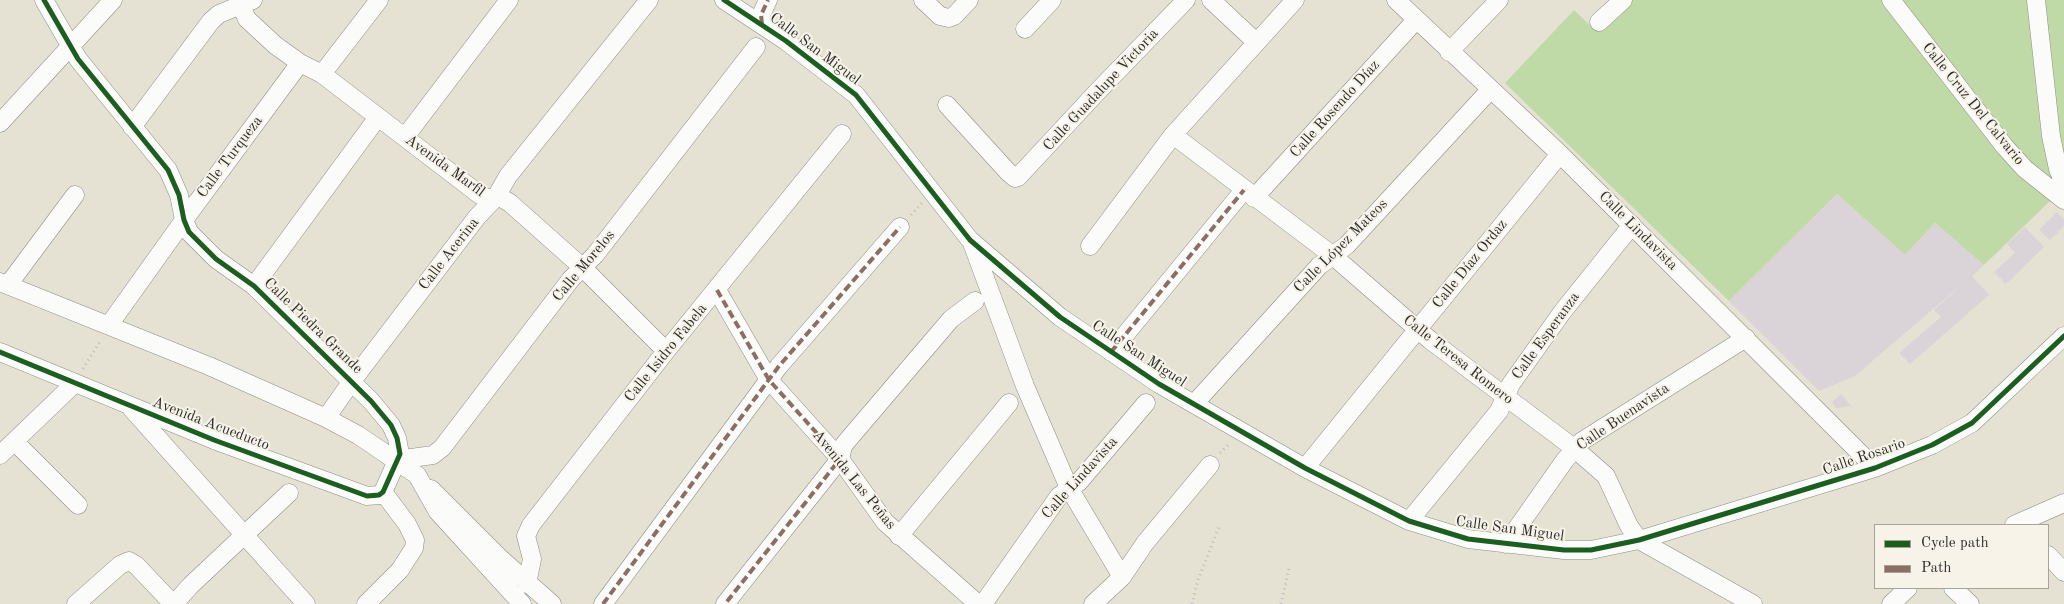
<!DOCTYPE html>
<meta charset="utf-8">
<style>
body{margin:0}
#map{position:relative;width:2064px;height:604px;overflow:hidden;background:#e5e2d4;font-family:"Old Standard TT",serif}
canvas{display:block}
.legend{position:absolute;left:1874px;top:524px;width:175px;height:65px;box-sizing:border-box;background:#f7f3e8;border:1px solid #a5a39c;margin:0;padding:6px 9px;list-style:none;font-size:15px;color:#2b2b2b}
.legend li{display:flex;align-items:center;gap:10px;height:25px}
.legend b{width:25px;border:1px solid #a5a39c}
</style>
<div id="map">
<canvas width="2064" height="604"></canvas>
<ul class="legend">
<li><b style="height:6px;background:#1b5e20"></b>Cycle path</li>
<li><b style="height:6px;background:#8d6e63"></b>Path</li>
</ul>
</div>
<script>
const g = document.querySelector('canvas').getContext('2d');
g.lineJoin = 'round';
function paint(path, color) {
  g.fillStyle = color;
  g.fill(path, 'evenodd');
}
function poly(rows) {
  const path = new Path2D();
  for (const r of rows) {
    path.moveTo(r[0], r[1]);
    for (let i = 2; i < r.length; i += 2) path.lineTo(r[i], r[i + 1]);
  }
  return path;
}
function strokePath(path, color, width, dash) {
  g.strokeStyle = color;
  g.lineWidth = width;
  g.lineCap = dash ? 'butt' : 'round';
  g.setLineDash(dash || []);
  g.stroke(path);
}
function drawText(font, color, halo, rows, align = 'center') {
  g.font = font + ' "Old Standard TT",serif';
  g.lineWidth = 4;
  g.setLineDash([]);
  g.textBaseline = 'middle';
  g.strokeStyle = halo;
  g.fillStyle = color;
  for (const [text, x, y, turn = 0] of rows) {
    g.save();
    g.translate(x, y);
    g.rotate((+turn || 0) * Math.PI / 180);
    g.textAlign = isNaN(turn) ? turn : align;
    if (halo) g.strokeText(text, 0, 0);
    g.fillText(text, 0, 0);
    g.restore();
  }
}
const green = poly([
 [1628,0,2064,0,2064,200,2049,202,1984,265,1935,223,1905,255,1837,194,1729,301,1505,83,1574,10,1594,29]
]);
const building = poly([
 [1837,194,1905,255,1935,223,1984,265,1972,276,1989,295,1910,364,1899,353,1941,317,1934,310,1968,279,1855,376,1819,391,1729,301],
 [2057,212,2064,219,2064,226,2050,240,2039,230],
 [2025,227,2044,247,2006,284,1994,272,2015,253,2007,244],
 [1841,394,1851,406,1836,408,1832,402]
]);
const path = poly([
 [911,215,922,203],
 [83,369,101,340],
 [1220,453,1230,443],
 [1192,604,1198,580,1219,527],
 [1281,604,1289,568]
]);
const minor = poly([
 [724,0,786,41,856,95,970,240,1060,317,1159,384,1305,468,1409,521,1468,539,1564,550,1591,550,1639,540,1875,468,1932,445,1972,423,2064,336],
 [923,0,940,16,949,18,954,16,969,0],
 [1211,0,1256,42],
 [1396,0,1560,154,1875,468],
 [1891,0,2005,147,2025,169,2064,200],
 [2036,0,2051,136,2058,169,2064,184],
 [241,6,247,19,275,45,300,63,322,74,480,195,487,198,500,197,510,203,582,267,666,351],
 [1599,22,1623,0],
 [762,24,761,15,768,0],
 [1025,29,1052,0],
 [1449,52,1499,0],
 [322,74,379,0],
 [947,105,1008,172,1015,178,1018,177,1098,91,1186,0],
 [0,123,113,0],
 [132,127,211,21,219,14,253,0],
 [1173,135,1332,255,1430,340,1574,448,1606,476,1629,526,1639,540,1753,604],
 [405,137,509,0],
 [1254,198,1416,20],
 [972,243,1025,386,1069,488,1122,577],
 [1090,246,1173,135,1295,0],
 [0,282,209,366,326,418,358,435,417,475,438,512,522,604],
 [8,285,75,195],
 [254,286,378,117],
 [717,290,769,380,840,459,885,522,978,604],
 [109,325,184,220,300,63],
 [0,352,214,440,367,496,379,495,383,492,400,454,397,438,391,425,371,401,254,286,216,259,189,232,184,220,179,195,168,170,78,59,44,0],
 [1111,352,1244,190],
 [1194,404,1319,266,1347,245,1490,90],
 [131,408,306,604],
 [326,418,352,381,477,217,496,197,508,176,649,0],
 [15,442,78,505],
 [0,455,75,383],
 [397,460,433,455,442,448,571,279,595,255,756,47],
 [1305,468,1560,154],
 [431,489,502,560,552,604],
 [1409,521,1499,411,1511,384,1563,311,1632,225],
 [2014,525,2064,503],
 [899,536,1009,403],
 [1506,544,1565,460,1582,441,1746,338],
 [2048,555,2064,572],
 [527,584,532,559,526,536,531,525,666,351,842,134],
 [1953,588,1970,604],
 [76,604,120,565,129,561,136,565,173,604],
 [174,604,191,585,289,493],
 [366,604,400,570,414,548,415,540,407,524,383,492],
 [603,604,779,366,900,227],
 [725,604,840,459,843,446,847,441,951,319,975,301],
 [983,604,1059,496,1079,482,1146,403],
 [1093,604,1122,577,1145,543,1210,465],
 [1891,604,1908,588]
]);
const quiet = poly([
 [762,24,761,15,768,0],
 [717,290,769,380,840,459,725,604],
 [1111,352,1244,190],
 [603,604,779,366,900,227]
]);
const cycleway = poly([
 [724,0,786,41,856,95,970,240,1060,317,1159,384,1305,468,1409,521,1468,539,1564,550,1591,550,1639,540,1875,468,1932,445,1972,423,2064,336],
 [0,352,214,440,367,496,379,495,383,492,400,454,397,438,391,425,371,401,254,286,216,259,189,232,184,220,179,195,168,170,78,59,44,0]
]);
const streetNames = [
 ["Calle San Miguel",815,49,37],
 ["Calle Guadalupe Victoria",1101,90,-47],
 ["Calle Cruz Del Calvario",1973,104,51],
 ["Calle Rosendo Díaz",1335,109,-48],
 ["Calle Turqueza",230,157,-53],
 ["Avenida Marfil",445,166,36],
 ["Calle Lindavista",1638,231,45],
 ["Calle López Mateos",1341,246,-45],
 ["Calle Acerina",449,254,-52],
 ["Calle Díaz Ordaz",1470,264,-51],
 ["Calle Morelos",584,266,-50],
 ["Calle Piedra Grande",313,326,44],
 ["Calle Esperanza",1546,336,-54],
 ["Calle Isidro Fabela",666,353,-51],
 ["Calle San Miguel",1139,354,33],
 ["Calle Teresa Romero",1458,360,38],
 ["Calle Buenavista",1623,417,-34],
 ["Avenida Acueducto",211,424,21],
 ["Calle Rosario",1864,457,-19],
 ["Calle Lindavista",1080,478,-48],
 ["Avenida Las Peñas",854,480,51],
 ["Calle San Miguel",1510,529,8]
];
paint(green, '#c0daa7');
paint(building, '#dad3d7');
strokePath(minor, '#8e8c85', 19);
strokePath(path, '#bcbcba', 3, [1, 4]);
strokePath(minor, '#fbfbf9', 18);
strokePath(quiet, '#8d6e63', 4, [8, 4]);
strokePath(cycleway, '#1b5e20', 5);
drawText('15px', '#2b2b2b', '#f7f3e8', streetNames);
</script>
